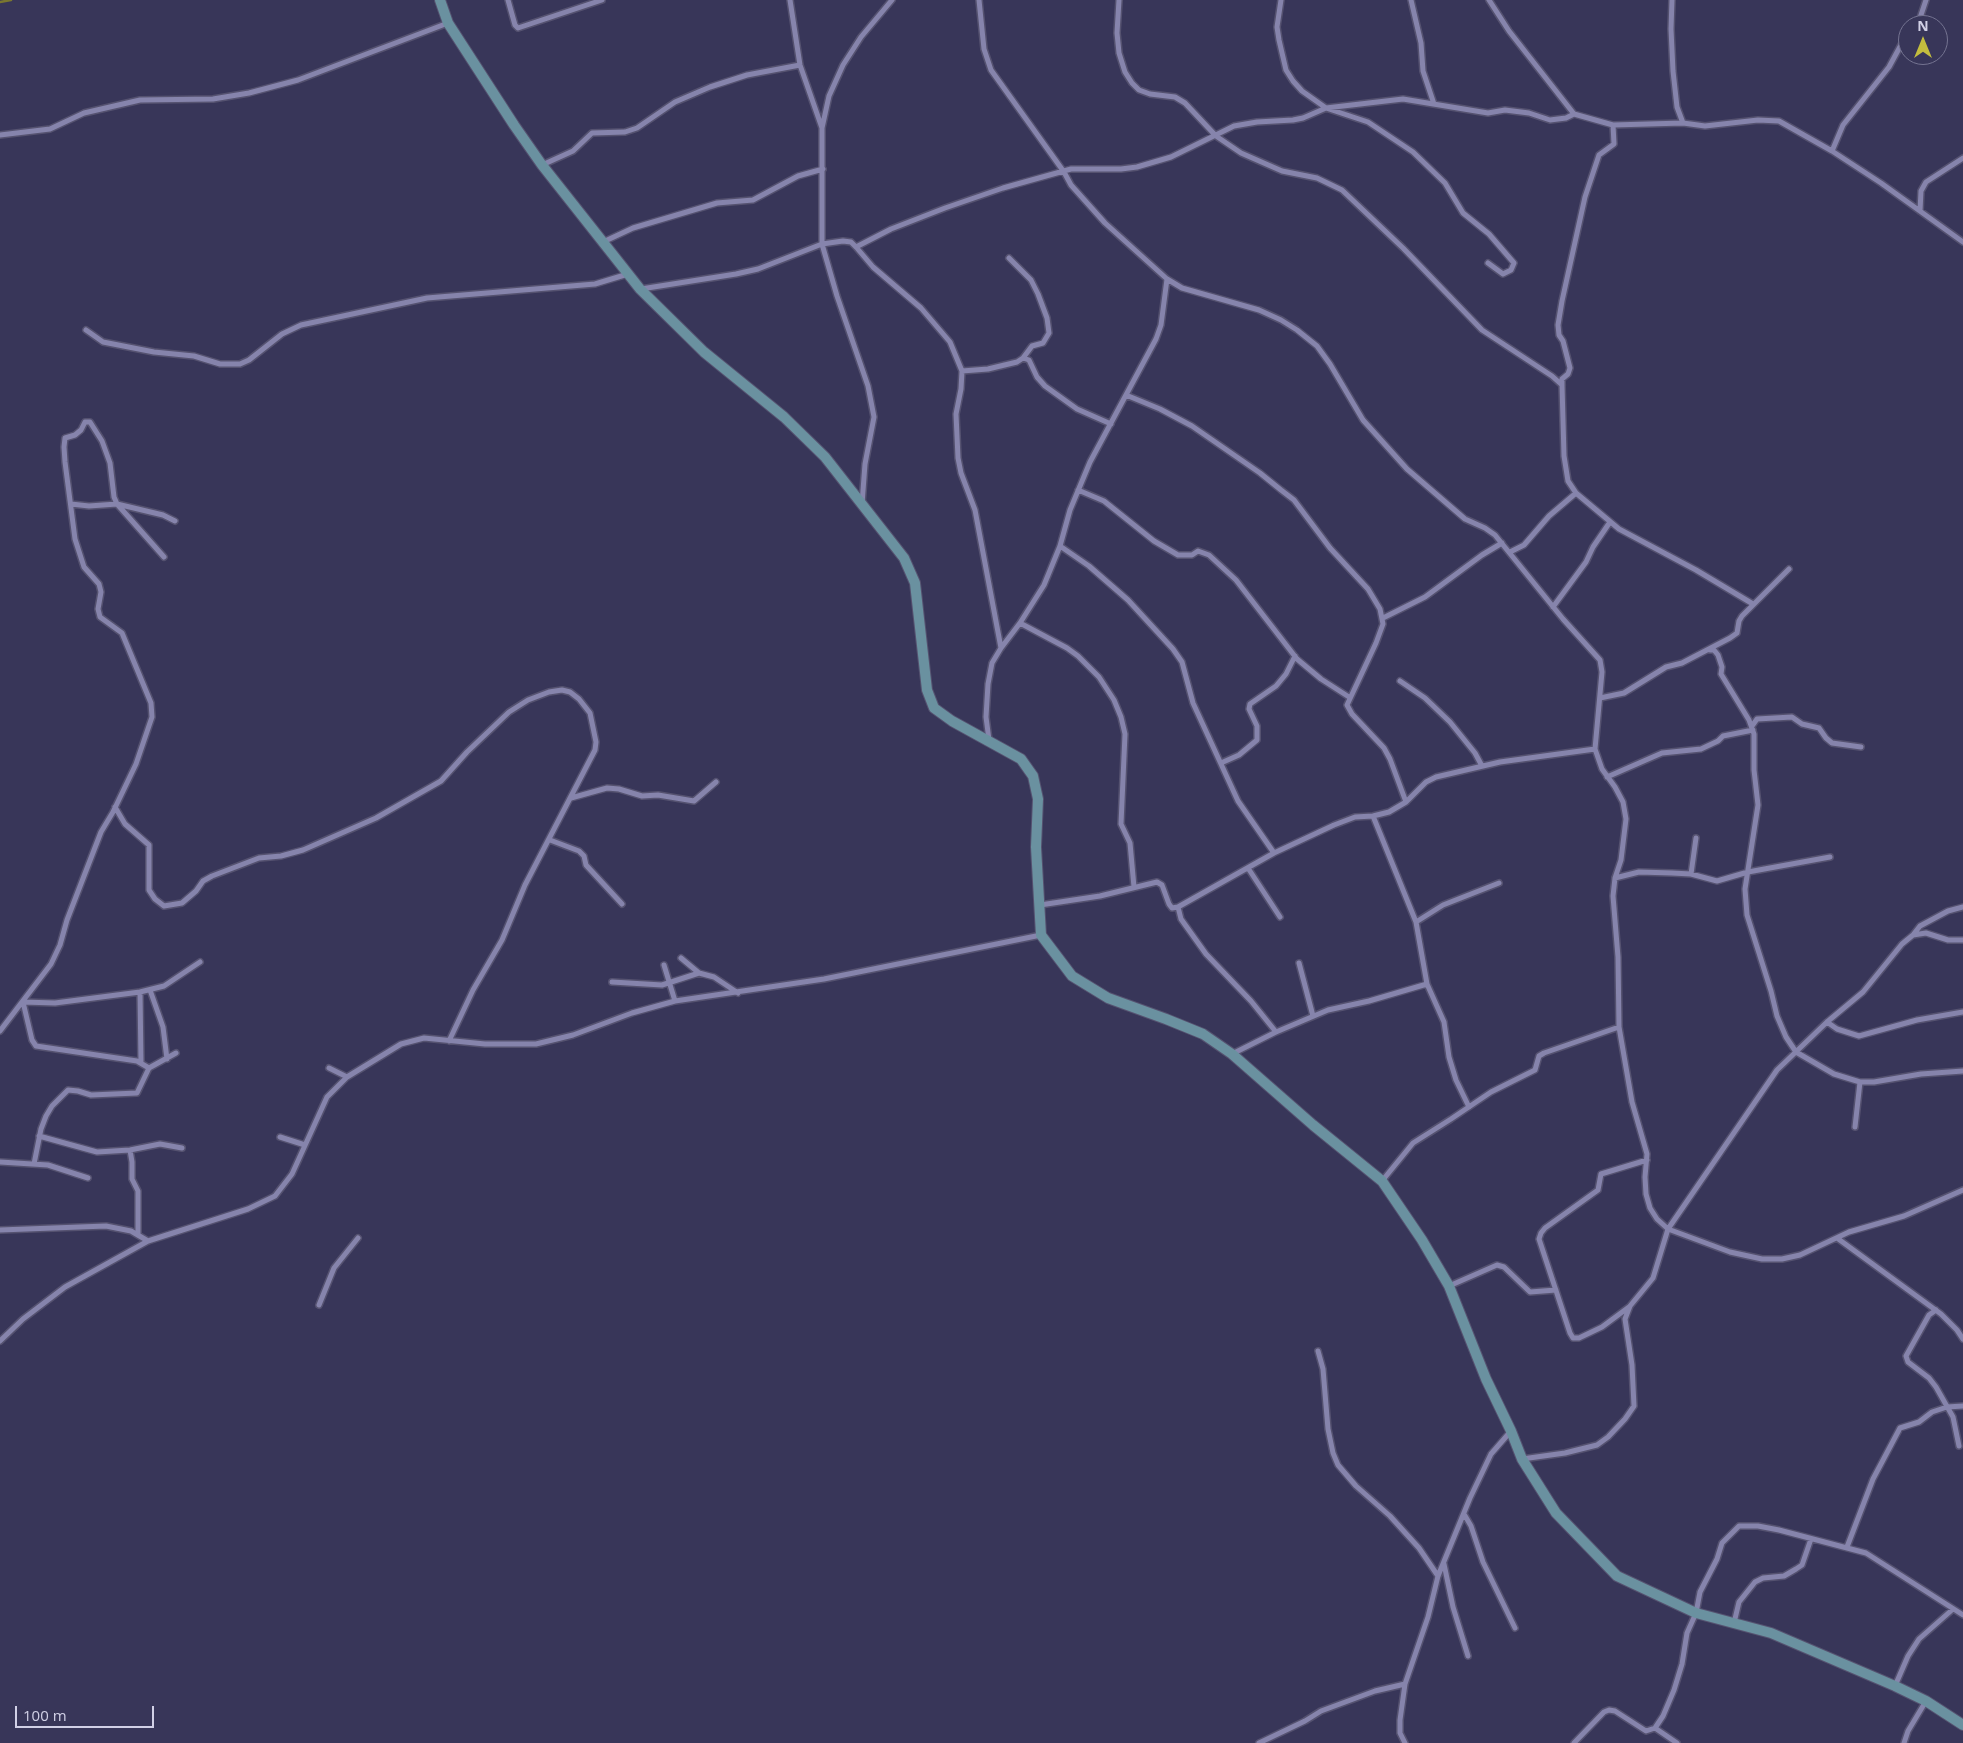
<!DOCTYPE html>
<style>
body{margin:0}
#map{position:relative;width:1963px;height:1743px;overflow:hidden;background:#383659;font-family:"Open Sans",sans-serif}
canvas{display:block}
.north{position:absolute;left:1898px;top:15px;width:50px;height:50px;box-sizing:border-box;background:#383659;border:1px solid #757491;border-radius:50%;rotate:0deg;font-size:14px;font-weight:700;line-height:20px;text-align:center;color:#d1d0e6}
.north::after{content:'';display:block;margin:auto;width:18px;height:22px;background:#c3bd3e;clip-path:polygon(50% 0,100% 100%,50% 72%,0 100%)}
.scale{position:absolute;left:15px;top:1706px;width:139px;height:22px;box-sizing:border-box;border:2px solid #d1d0e6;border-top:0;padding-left:6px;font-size:15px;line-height:18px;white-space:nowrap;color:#d1d0e6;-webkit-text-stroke:4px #383659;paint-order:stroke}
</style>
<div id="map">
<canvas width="1963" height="1743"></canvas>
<div class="north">N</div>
<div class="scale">100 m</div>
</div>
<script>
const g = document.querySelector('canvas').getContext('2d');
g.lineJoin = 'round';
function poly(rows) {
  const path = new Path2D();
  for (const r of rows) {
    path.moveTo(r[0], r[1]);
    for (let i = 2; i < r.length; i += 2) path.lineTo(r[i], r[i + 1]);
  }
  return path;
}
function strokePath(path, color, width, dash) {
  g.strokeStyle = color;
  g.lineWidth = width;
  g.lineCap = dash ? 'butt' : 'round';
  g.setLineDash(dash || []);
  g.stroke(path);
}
const stream = poly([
 [0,2,11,0]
]);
const minor = poly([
 [508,0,515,25,518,28,602,0],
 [790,0,800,65,822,128],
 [979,0,984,49,991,70,1064,172,1071,185,1105,223,1167,279,1182,288,1259,310,1281,320,1297,330,1317,346,1330,364,1363,420,1407,469,1465,519,1485,528,1495,535,1563,619,1600,660,1602,672,1595,749,1602,769,1615,787,1623,802,1626,819,1621,860,1615,878,1613,896,1618,957,1619,1027,1632,1102,1647,1154,1645,1177,1646,1194,1650,1208,1657,1219,1668,1229,1730,1252,1762,1259,1782,1259,1800,1255,1849,1232,1904,1216,1963,1190],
 [1119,0,1117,33,1119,53,1125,72,1132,83,1139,90,1150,94,1175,97,1185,103,1216,136,1241,153,1282,171,1317,178,1342,190,1403,248,1482,330,1552,376,1562,385],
 [1281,0,1277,27,1279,40,1286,70,1293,81,1302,91,1326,108,1368,122,1413,152,1445,183,1463,213,1489,234,1514,263,1511,270,1503,274,1488,263],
 [1411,0,1421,43,1423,71,1434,104],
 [1489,0,1509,31,1574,114],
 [1672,0,1671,29,1673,71,1677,107,1683,123],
 [1914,25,1920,18,1926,0],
 [1613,125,1614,144,1599,155,1585,197,1562,301,1558,325,1559,335,1563,341,1570,368,1568,374,1562,379,1562,385,1564,456,1568,481,1576,493,1619,529,1696,570,1753,604],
 [0,135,50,129,84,113,140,100,213,99,249,93,298,80,448,23],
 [1832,151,1843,125,1889,67,1908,32],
 [542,165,573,151,592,133,625,132,637,128,675,102,710,87,747,75,800,65],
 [1920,211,1921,191,1926,182,1963,158],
 [603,242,633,228,717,203,753,200,798,176,823,169],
 [856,247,891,229,945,208,1003,188,1071,169,1121,169,1137,167,1171,157,1234,126,1257,122,1293,120,1303,118,1326,108,1403,99,1488,113,1505,110,1529,113,1550,120,1566,118,1574,114,1613,125,1683,123,1705,126,1758,120,1779,121,1832,151,1881,183,1963,242],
 [641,289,736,274,758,269,822,244,843,241,851,242,856,247,873,267,921,308,950,342,962,371,961,389,956,414,958,458,961,473,975,510,1001,648],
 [86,330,103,342,154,352,194,356,220,364,240,364,249,360,282,334,301,325,427,298,595,284,628,274],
 [1023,358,1029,360,1037,377,1045,386,1077,409,1111,424],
 [962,371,988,369,1017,362,1023,358,1032,346,1043,343,1049,333,1047,318,1038,294,1031,280,1009,258],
 [1126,395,1160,409,1192,426,1260,473,1281,490,1294,500,1330,548,1368,589,1380,609,1383,624,1376,643,1347,705,1352,714,1384,748,1390,759,1406,802],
 [1078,490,1104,501,1154,541,1178,555,1192,555,1198,551,1209,555,1236,580,1297,659,1321,679,1349,697],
 [71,504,89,506,117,504,163,515,175,521],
 [862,504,865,464,874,417,868,386,837,296,822,244,822,128,829,96,843,65,861,37,892,0],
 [1060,546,1089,566,1128,600,1173,649,1182,662,1193,703,1238,801,1274,853],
 [1510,552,1524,545,1549,516,1576,493],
 [1553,607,1586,562,1593,547,1610,522],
 [1383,618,1425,597,1482,555,1502,543],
 [1020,623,1067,648,1078,656,1099,677,1114,700,1121,717,1125,734,1121,824,1130,843,1134,887],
 [1710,650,1714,650,1718,655,1722,667,1721,674,1749,720,1754,734,1754,770,1758,805,1745,889,1747,915,1771,991,1777,1016,1786,1037,1796,1052,1834,1074,1860,1082,1874,1082,1921,1074,1963,1071],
 [1400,681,1425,698,1450,722,1475,753,1482,766],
 [1600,698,1624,693,1666,667,1682,663,1730,638,1737,633,1739,621,1742,616,1789,569],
 [1752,726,1757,719,1792,717,1802,724,1819,728,1826,738,1832,743,1861,747],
 [989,740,986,717,988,684,992,663,1001,648,1020,623,1044,585,1060,546,1070,510,1090,462,1156,339,1161,325,1167,279],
 [1221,763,1239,755,1257,740,1257,726,1249,709,1250,704,1276,686,1286,674,1295,656],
 [1607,777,1662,753,1701,749,1718,741,1723,736,1753,730],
 [571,798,607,788,619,789,642,796,658,795,694,801,716,782],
 [115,807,125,824,149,845,149,890,155,899,164,906,182,903,196,891,203,881,212,876,259,858,281,856,303,850,376,818,441,781,467,752,509,712,528,700,549,692,562,690,570,692,579,699,590,713,596,742,595,750,525,885,502,940,473,990,449,1041],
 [1373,816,1416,922,1427,984,1444,1022,1449,1057,1456,1080,1469,1107],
 [550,840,579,851,584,856,586,865,622,904],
 [1248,868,1280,917],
 [1691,874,1696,838],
 [1615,878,1639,872,1672,873,1691,874,1717,881,1748,872,1830,857],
 [1040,905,1100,896,1157,882,1162,885,1169,904,1172,908,1178,907,1274,853,1334,825,1355,817,1373,816,1389,812,1406,802,1426,782,1436,777,1500,762,1595,749],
 [1178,907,1181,919,1206,954,1251,1001,1276,1032],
 [1416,922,1443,905,1499,883],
 [1913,935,1920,926,1948,911,1963,907],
 [681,958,699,973,714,977,738,993],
 [1299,963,1313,1016],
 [664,965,675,1001],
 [612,982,662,985,699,973],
 [150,990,163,1027,167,1059],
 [140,992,141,1062],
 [1827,1022,1837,1029,1859,1036,1917,1020,1963,1012],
 [0,1031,51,964,60,945,67,920,101,832,113,812,136,764,152,717,151,703,122,633,100,617,98,609,101,592,99,584,84,567,75,539,65,462,64,447,65,438,75,435,81,430,85,422,90,422,102,441,110,463,114,497,117,504,164,557],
 [1232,1054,1276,1032,1328,1010,1369,1001,1427,984],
 [149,1068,137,1061,36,1046,32,1040,23,1002,55,1003,140,992,164,986,200,962],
 [329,1068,347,1077],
 [1855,1127,1860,1082],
 [39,1136,97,1152,130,1150,160,1144,182,1148],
 [280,1137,305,1145],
 [130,1150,132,1162,132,1179,138,1191,138,1235],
 [0,1162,48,1165,88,1178],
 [34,1164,41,1129,46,1116,52,1106,68,1090,78,1091,91,1095,137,1093,149,1068,176,1053],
 [1382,1181,1413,1143,1451,1119,1491,1092,1535,1070,1539,1056,1544,1053,1619,1027],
 [0,1230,106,1226,131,1231,148,1241],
 [1837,1238,1941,1314,1957,1330,1963,1339],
 [1449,1286,1497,1265,1504,1267,1530,1292,1556,1290],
 [319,1305,334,1268,358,1238],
 [1629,1307,1602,1327,1579,1338,1573,1338,1570,1333,1539,1239,1541,1233,1545,1228,1598,1190,1601,1174,1647,1160],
 [1936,1310,1929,1315,1906,1356,1908,1362,1929,1378,1936,1387,1953,1417,1959,1446],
 [0,1341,23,1319,65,1287,148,1241,248,1209,275,1196,292,1174,327,1097,347,1077,401,1044,424,1038,485,1044,536,1044,573,1035,632,1013,675,1001,824,979,1041,935],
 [1318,1351,1323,1369,1328,1429,1333,1453,1338,1465,1356,1486,1390,1516,1419,1548,1438,1576],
 [1522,1459,1565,1453,1597,1445,1608,1437,1625,1419,1634,1406,1632,1365,1625,1319,1630,1306,1653,1278,1668,1229,1777,1070,1827,1022,1863,992,1902,944,1913,935,1926,933,1948,940,1963,940],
 [1464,1514,1471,1526,1483,1562,1515,1628],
 [1847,1547,1873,1479,1900,1428,1919,1422,1932,1412,1947,1407,1963,1406],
 [1444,1564,1453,1607,1468,1656],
 [1734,1623,1739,1602,1755,1582,1763,1578,1784,1576,1796,1569,1802,1565,1811,1539],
 [1895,1686,1908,1656,1919,1639,1953,1609],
 [1655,1728,1677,1743],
 [1259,1743,1305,1721,1321,1711,1375,1691,1405,1684],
 [1405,1743,1400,1733,1400,1720,1405,1684,1428,1617,1438,1576,1470,1498,1491,1454,1511,1431],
 [1574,1743,1604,1712,1609,1710,1615,1711,1646,1731,1655,1728,1663,1716,1674,1690,1682,1664,1687,1633,1696,1613,1700,1592,1717,1559,1722,1543,1739,1526,1758,1526,1779,1530,1866,1553,1963,1615],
 [1904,1743,1908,1731,1926,1701]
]);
const secondary = poly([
 [440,0,448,23,514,125,542,165,640,289,704,352,784,417,825,457,904,558,915,583,927,690,934,708,952,721,1021,759,1033,776,1038,799,1036,847,1041,935,1072,976,1108,998,1166,1019,1203,1034,1232,1054,1313,1125,1382,1181,1422,1240,1449,1286,1486,1379,1511,1431,1522,1459,1556,1513,1617,1576,1696,1613,1771,1633,1895,1686,1926,1701,1963,1725]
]);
strokePath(stream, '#7a772f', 2.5);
strokePath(minor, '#555270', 8);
strokePath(secondary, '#555270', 12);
strokePath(minor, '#8684ac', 5);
strokePath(secondary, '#6a91a0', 10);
</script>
